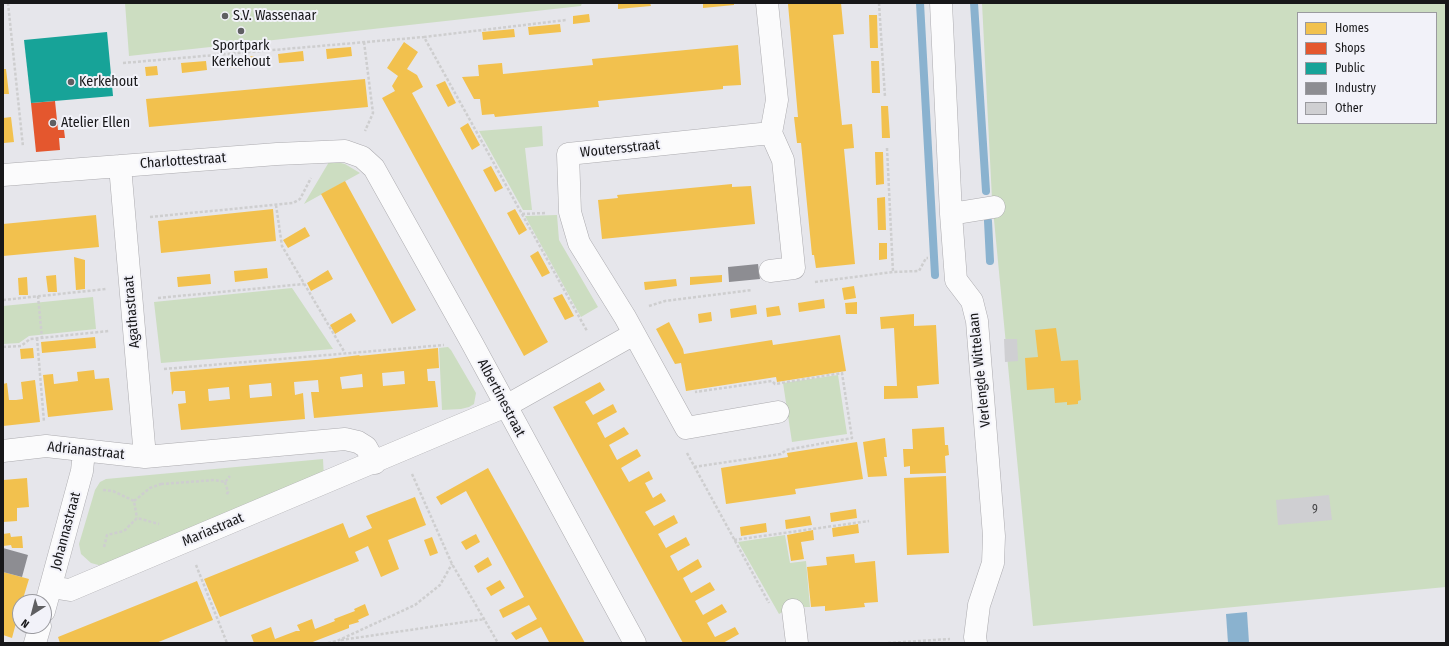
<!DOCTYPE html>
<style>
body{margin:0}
#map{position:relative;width:1449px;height:646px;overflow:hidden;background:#e6e6eb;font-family:"Fira Sans Condensed",sans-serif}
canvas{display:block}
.frame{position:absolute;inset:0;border:4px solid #171719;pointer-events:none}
.legend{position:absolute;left:1297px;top:12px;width:140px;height:112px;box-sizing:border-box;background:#f2f2f9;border:1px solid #9a9a9f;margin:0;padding:5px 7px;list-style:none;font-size:12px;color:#171719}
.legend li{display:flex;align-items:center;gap:8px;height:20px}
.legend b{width:20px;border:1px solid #9a9a9f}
.north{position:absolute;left:12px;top:594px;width:40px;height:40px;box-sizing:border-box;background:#f2f2f9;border:1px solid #9a9a9f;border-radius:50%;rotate:216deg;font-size:11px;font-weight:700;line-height:16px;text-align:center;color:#171719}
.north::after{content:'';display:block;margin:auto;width:14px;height:18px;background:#5f5f62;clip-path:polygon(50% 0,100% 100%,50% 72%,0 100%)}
</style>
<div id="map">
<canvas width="1449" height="646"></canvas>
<div class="frame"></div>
<ul class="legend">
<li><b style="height:11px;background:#f2c14e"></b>Homes</li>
<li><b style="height:11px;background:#e4572e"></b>Shops</li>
<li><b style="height:11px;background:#17a398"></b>Public</li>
<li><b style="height:11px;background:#8d8d92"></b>Industry</li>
<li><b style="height:11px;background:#cfcfd2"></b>Other</li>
</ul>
<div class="north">N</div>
</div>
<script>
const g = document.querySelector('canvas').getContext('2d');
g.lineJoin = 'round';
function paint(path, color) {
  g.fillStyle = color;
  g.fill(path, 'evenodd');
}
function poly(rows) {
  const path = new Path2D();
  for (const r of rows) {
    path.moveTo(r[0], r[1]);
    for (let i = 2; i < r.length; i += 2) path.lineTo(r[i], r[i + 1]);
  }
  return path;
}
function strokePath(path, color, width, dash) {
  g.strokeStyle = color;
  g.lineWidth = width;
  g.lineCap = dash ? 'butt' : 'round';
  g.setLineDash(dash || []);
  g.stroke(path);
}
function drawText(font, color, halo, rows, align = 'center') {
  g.font = font + ' "Fira Sans Condensed",sans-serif';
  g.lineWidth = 4;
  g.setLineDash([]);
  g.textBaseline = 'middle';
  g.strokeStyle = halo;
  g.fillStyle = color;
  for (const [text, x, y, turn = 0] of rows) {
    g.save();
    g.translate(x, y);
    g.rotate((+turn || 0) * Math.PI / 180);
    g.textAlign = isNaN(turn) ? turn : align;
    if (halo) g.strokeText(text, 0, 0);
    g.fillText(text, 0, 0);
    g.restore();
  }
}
const green = poly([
 [125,3,582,3,581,6,129,56],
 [982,3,1446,3,1446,587,1033,626,992,199],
 [1298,13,1436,13,1436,123,1298,123],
 [542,126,543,146,525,148,532,210,523,210,479,131],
 [329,162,337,162,345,164,360,173,304,204],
 [557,215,559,240,598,307,581,317,525,216],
 [292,288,333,349,161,363,154,302],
 [93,297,96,329,29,336,19,343,3,344,3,306],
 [448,347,451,350,476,393,474,404,469,407,461,409,442,410,439,348],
 [838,375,847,434,792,442,783,383],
 [323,459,324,479,102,566,91,563,81,554,79,544,95,490,100,482,106,479],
 [785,535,790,563,806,561,810,607,791,607,779,614,738,542]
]);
const water = poly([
 [1247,612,1249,643,1228,643,1226,614]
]);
const homes = poly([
 [618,3,650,3,651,6,618,9],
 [703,3,734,3,734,5,703,8],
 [791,3,841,3,844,34,833,35,842,125,852,124,854,148,844,149,855,264,816,268,814,255,812,255,801,143,797,143,794,117,798,117,788,4],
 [589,14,590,22,573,24,573,16],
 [869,15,877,15,878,48,870,48],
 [560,24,561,32,529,35,528,27],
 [514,29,515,37,483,40,482,32],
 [404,42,418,52,407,69,417,75,423,87,412,93,548,342,524,356,382,98,395,91,392,86,398,76,387,68],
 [738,45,741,85,723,86,723,89,598,101,599,107,597,107,495,117,494,114,482,115,480,99,474,99,462,77,479,76,478,65,502,63,503,74,593,65,592,59],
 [351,47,352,56,327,59,326,49],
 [303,51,304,61,279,63,278,54],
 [254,56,255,66,230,68,230,59],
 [206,61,207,70,182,73,181,63],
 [871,61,879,61,880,93,872,93],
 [157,66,158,75,146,76,145,67],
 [3,69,6,69,9,94,3,94],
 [365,79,368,107,149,127,146,99],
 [445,81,456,103,448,107,436,85],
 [881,106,888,106,890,138,882,138],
 [11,117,14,142,4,143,3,118],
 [468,123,480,145,472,150,460,128],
 [875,152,883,152,884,184,876,185],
 [491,166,503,188,495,192,483,170],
 [345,181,416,310,392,324,321,194],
 [732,184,732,187,751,186,755,224,602,239,598,200,618,198,617,195],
 [885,197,886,230,878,230,877,198],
 [273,209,276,241,161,253,158,221],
 [515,209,527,230,519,235,507,213],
 [96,215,99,247,3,256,3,224],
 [305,227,310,236,288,248,283,240],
 [879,243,887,243,887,259,879,260],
 [538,251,550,273,542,277,530,256],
 [74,257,85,260,85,289,76,290],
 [267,268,268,278,235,282,234,271],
 [328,270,333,279,311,291,307,283],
 [210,274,211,284,178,287,177,277],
 [56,275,57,292,48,292,46,276],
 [722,275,722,282,690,285,690,277],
 [27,277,28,295,19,295,18,278],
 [676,279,677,286,645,290,644,282],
 [854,286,856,298,844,300,842,288],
 [562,294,574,316,565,320,553,298],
 [824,299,825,308,799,312,798,303],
 [857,302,857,314,846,314,845,303],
 [756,305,757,314,731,318,730,309],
 [779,306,781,315,767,317,766,308],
 [711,312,712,321,699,323,698,314],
 [351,313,356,321,335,334,330,325],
 [914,314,914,326,936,325,939,384,917,386,918,398,884,399,884,386,897,386,894,328,881,329,880,317],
 [669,322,683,349,684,354,772,340,773,345,840,335,846,371,777,382,776,377,686,391,681,363,675,364,656,329],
 [1056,328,1061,361,1078,360,1081,400,1078,401,1078,404,1067,405,1067,402,1055,403,1054,388,1027,390,1025,358,1038,357,1035,330],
 [95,337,96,348,42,353,41,342],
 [33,348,34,358,21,359,20,349],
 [438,348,439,368,427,369,428,381,435,381,438,407,314,418,311,392,319,392,318,380,294,382,295,395,303,393,305,419,181,430,178,404,186,403,185,391,174,391,172,395,170,372,328,359,360,355,359,356],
 [404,371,405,384,383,386,382,373],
 [362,374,363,387,342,389,340,377],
 [271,383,272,396,250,398,249,385],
 [229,387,230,399,209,401,208,389],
 [94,370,95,379,109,378,113,410,48,417,43,375,53,374,54,384,78,381,77,372],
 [35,380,40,422,3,426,3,384,7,383,9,400,16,400,23,399,21,382],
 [600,382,605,390,585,402,593,415,613,404,617,412,597,423,605,438,624,427,629,434,609,445,617,460,637,449,641,456,621,468,629,482,649,471,653,479,645,483,653,498,661,493,666,501,645,512,654,526,674,515,678,523,658,534,666,548,686,537,690,545,670,556,678,571,698,559,702,567,683,578,691,593,710,582,715,590,695,601,703,615,722,604,727,612,707,623,715,637,735,627,739,634,723,643,683,643,553,407],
 [944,427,945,445,948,445,949,455,945,456,946,473,910,474,910,466,904,467,903,449,913,449,912,429],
 [885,438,887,457,884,457,887,476,868,477,863,442],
 [857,442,863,479,795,489,796,494,726,504,721,468,788,457,787,453],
 [488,468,526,536,585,643,546,643,549,642,541,627,516,640,511,633,537,619,529,605,503,618,499,610,524,597,466,491,441,505,436,497],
 [946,476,949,553,907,555,904,478],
 [27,478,29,507,17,508,17,521,3,522,3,480],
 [415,497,426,525,388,540,399,569,381,577,368,546,355,552,359,561,220,617,204,579,343,523,349,538,372,528,366,516],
 [856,509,857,518,831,522,830,513],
 [810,516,812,525,786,529,785,520],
 [766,523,767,532,741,536,740,527],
 [858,524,859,533,833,537,832,528],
 [813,530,814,540,801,542,804,559,791,561,787,535],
 [10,533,11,537,22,536,23,548,12,548,11,545,3,546,3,534],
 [476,534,480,542,466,550,461,542],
 [432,537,438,553,430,556,424,540],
 [854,554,855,563,875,561,878,602,864,603,865,607,825,611,825,606,811,607,807,567,827,565,826,557],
 [488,557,492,565,478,573,474,566],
 [3,572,29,579,22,602,20,602,20,608,12,638,3,635],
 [500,580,505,588,491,596,486,588],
 [197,581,213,620,156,643,60,643,58,637],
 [365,604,369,615,358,620,359,622,349,625,349,628,310,643,254,643,251,635,271,627,275,639,296,631,300,631,297,625,312,619,315,629,335,621,334,619,355,611,354,609]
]);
const shops = poly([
 [55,101,58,130,64,130,65,138,59,138,60,150,36,152,31,103]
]);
const public = poly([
 [107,32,113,96,31,103,24,40]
]);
const industry = poly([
 [758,264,760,279,729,282,728,267],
 [3,548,28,555,22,577,3,572]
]);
const stream = poly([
 [920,3,935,275],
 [974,3,986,191],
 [988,221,990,261]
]);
const building = poly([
 [1004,339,1017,339,1018,361,1005,362],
 [1329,495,1332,520,1278,525,1276,500]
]);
const path = poly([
 [8,3,23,147],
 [879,3,885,97],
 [364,42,373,113,365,131],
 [123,63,424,37],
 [887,148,893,272],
 [276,205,282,246,345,353],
 [545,213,522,214,424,37,566,20],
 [522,214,587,331],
 [150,217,293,203,300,199,311,178],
 [815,282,893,272,919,271,926,258,928,258],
 [38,296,42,338],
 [158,298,304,284],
 [3,300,106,289],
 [649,306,665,301,752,290],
 [37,338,44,422],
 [3,347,21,346,30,339,109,331],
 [164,369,444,345],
 [687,453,769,603],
 [694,467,781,454,786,450,852,438,842,373,775,384,772,381,695,392],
 [412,474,452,564,498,643],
 [225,482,228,492,226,496],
 [161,484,215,480,225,482,230,476],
 [103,490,113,491,134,501,137,518],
 [134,501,150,488,161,484,161,483],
 [734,540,869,521],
 [104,547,107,535,124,531,137,518,159,524],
 [196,565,227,643],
 [341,640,485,619],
 [328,643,337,641,415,605,440,585,452,564],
 [888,643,950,639]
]);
const minor = poly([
 [767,3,777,100,771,133,783,160,794,268,770,271],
 [941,3,951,214,956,280,972,301,977,321,994,536,993,563,979,605,975,637,976,643],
 [771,133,568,154,570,212,579,243,625,317,686,428,778,412],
 [120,166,145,457],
 [3,175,277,154,345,151,362,157,374,168,472,343,635,643],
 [951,214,994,207],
 [3,451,46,446,145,457,345,439,358,442,366,447,375,463],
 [51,587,70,590,506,406,634,334],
 [793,610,797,643],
 [44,611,82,471,84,451],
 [35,643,40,626]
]);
const markers = [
 [225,16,4,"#5f5f62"],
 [241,31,4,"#5f5f62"],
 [71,82,4,"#5f5f62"],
 [53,123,4,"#5f5f62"]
];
const numberNames = [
 ["9",1315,510]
];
const poiNames = [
 ["S.V. Wassenaar",233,16],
 ["Sportpark",241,46,"center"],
 ["Kerkehout",241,62,"center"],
 ["Kerkehout",79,82],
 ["Atelier Ellen",61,123]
];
const streetNames = [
 ["Woutersstraat",620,149,-6],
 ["Charlottestraat",183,161,-4],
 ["Agathastraat",132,312,-95],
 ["Verlengde Wittelaan",980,370,-96],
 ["Albertinestraat",501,398,62],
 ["Adrianastraat",86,451,6],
 ["Mariastraat",213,530,-23],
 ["Johannastraat",66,531,-75]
];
paint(green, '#ccddc1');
paint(water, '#8ab2cf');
paint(homes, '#f2c14e');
paint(shops, '#e4572e');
paint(public, '#17a398');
paint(industry, '#8d8d92');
strokePath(stream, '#8ab2cf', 8);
paint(building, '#cfcfd2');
strokePath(minor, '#acabaf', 23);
strokePath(path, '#cececf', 2.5, [3, 2]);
strokePath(minor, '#fbfbfc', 22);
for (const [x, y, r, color] of markers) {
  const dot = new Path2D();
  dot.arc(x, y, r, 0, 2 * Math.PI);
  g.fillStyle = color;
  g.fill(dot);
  strokePath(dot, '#f2f2f9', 1.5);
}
drawText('12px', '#454547', null, numberNames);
drawText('14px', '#171719', '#f2f2f9', poiNames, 'left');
drawText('14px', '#171719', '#f2f2f9', streetNames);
</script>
